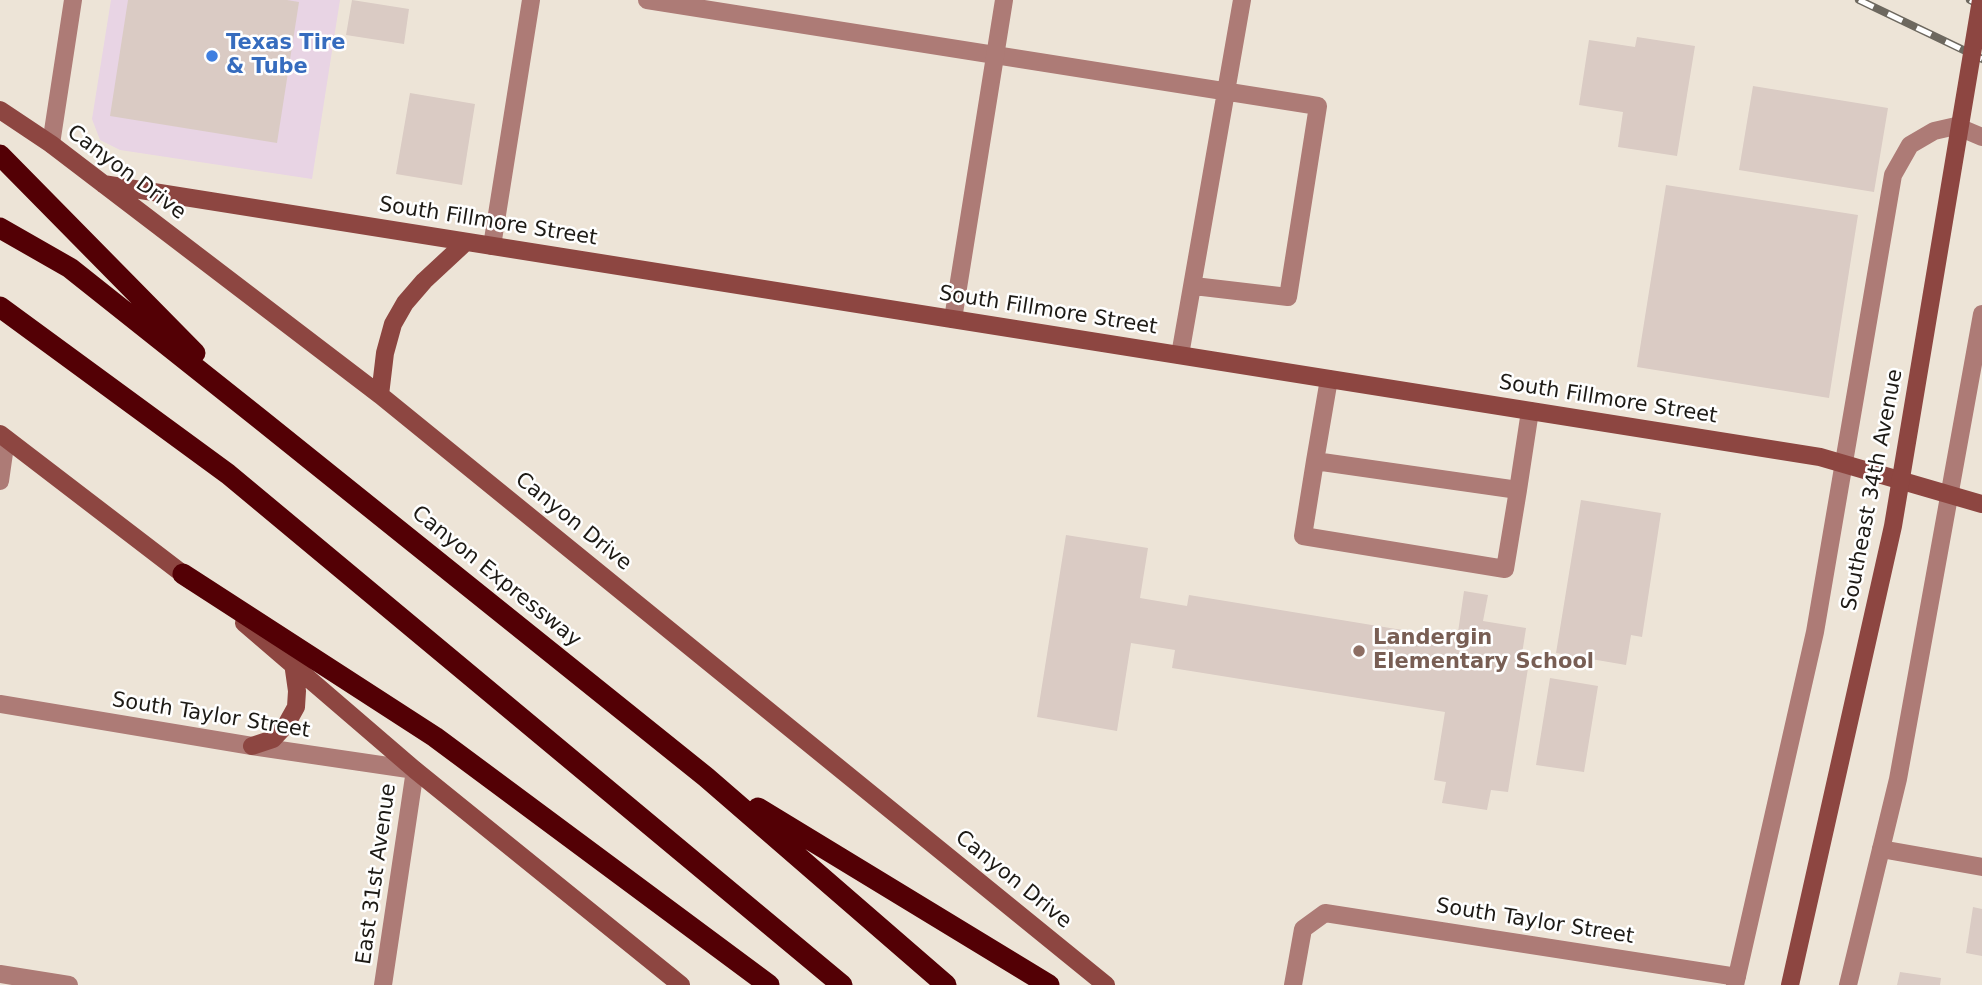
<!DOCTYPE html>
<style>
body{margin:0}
canvas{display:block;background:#ede4d7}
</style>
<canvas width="1982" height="985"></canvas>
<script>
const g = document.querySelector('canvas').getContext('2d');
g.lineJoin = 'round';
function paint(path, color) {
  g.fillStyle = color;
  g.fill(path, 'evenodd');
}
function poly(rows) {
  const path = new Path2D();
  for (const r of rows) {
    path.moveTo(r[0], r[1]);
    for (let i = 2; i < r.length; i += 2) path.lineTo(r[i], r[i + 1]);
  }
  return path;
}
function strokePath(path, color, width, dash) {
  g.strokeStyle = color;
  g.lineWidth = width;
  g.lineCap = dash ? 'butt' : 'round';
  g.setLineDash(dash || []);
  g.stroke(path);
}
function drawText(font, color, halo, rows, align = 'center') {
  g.font = font + ' "DejaVu Sans",sans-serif';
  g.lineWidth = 5;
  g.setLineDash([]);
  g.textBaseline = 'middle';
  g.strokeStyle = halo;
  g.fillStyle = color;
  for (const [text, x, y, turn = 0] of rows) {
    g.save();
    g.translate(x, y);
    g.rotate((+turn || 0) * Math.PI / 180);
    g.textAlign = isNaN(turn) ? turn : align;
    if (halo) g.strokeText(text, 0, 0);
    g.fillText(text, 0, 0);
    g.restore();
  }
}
const commercial = poly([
 [111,0,340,0,312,179,120,150,100,140,92,119]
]);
const building = poly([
 [128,0,287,0,299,2,277,143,110,116],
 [352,0,409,9,404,44,346,35],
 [1637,37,1695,46,1677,156,1618,147,1623,112,1579,105,1589,40,1635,47],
 [1753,86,1888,108,1874,192,1739,170],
 [410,93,475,104,462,185,396,174],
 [1666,185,1858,215,1829,398,1637,367],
 [1581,500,1661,513,1642,637,1631,635,1626,665,1556,653],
 [1066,535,1148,548,1140,598,1187,606,1189,595,1457,639,1464,591,1488,595,1483,621,1526,628,1522,654,1530,656,1508,792,1491,790,1487,810,1442,803,1446,782,1434,780,1445,712,1172,668,1175,650,1131,643,1117,731,1037,717],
 [1550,678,1598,686,1584,772,1536,765],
 [1973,907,1982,909,1982,956,1966,953],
 [1900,972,1941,978,1940,985,1897,985]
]);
const service = poly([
 [647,0,1318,106,1288,297,1194,286],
 [1180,355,1242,0],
 [1315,461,1518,490,1505,569,1303,536,1315,461,1329,379],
 [1518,490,1530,411],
 [1881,849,1982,867],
 [0,974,69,985]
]);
const minor = poly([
 [51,144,73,0],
 [492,246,531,0],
 [0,481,6,439],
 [0,704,252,746,415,770,383,985],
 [1293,985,1303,929,1325,913,1737,977],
 [1735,985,1815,632,1893,175,1910,145,1934,131,1956,126,1982,137],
 [1848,985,1898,779,1982,314]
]);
const tertiary = poly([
 [953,319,1004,0]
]);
const secondary = poly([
 [0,110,51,144,380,395,1106,985],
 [103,184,1820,457,1982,504],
 [380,395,385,353,393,324,405,303,424,281,466,242],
 [0,434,192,581],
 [244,623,415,770,681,985],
 [252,746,273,739,286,725,296,707,297,691,293,663]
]);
const motorway = poly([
 [0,155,195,353],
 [0,228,70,268,260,419,706,777,946,985],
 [0,307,228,474,842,985],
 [183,574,435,737,769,985],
 [758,808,1049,985]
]);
const rail = poly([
 [1859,0,1982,59],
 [1970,0,1982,6]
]);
const secondaryBridge = poly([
 [1790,985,1893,526,1981,0]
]);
const markers = [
 [212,56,7,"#3f7fe0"],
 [1359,651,7,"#8d6e63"]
];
const shopNames = [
 ["Texas Tire",226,44],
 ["& Tube",226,68]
];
const streetNames = [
 ["Canyon Drive",126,173,37],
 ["South Fillmore Street",488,222,9],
 ["South Fillmore Street",1048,311,9],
 ["South Fillmore Street",1608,400,9],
 ["Southeast 34th Avenue",1873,490,-79],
 ["Canyon Drive",573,522,39],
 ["Canyon Expressway",496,577,39],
 ["South Taylor Street",211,716,9],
 ["East 31st Avenue",377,874,-82],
 ["Canyon Drive",1013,880,39],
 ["South Taylor Street",1535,922,9]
];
const educationNames = [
 ["Landergin",1373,639],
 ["Elementary School",1373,663]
];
paint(commercial, '#e8d4e4');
paint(building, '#dacbc4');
strokePath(service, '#ad7b76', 18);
strokePath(minor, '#ad7b76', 18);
strokePath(tertiary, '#ad7b76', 18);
strokePath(secondary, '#8d4641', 18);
strokePath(motorway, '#530005', 21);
strokePath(rail, '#6d685f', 8);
strokePath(rail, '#fff', 5, [16]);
strokePath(secondaryBridge, '#8d4641', 18);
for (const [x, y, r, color] of markers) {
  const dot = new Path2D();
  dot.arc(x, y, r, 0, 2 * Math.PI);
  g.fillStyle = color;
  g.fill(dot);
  strokePath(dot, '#fff', 2.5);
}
drawText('bold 21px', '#366cbe', '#fff', shopNames, 'left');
drawText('21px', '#1d1a15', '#fff', streetNames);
drawText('bold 21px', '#785e54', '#fff', educationNames, 'left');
</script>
